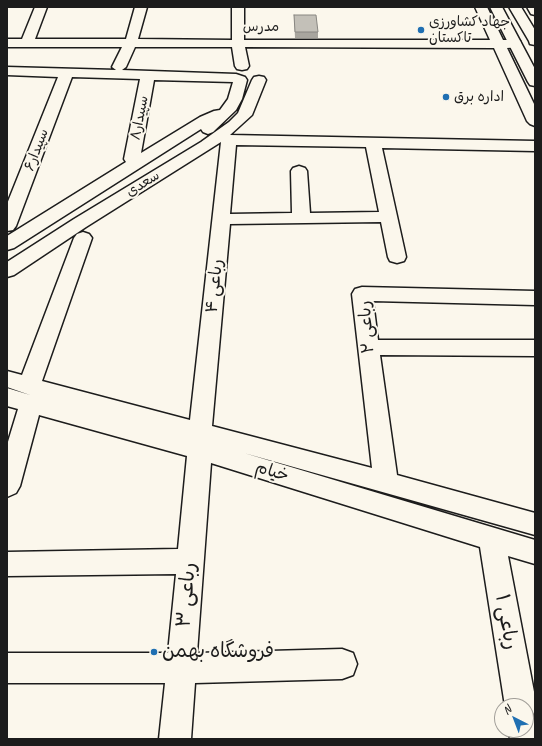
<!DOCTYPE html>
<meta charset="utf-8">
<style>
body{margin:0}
#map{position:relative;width:542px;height:746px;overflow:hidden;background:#fbf7ec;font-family:Caveat,sans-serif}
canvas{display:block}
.frame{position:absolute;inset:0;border:8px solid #1c1c1c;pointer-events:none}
.north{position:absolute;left:494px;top:698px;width:40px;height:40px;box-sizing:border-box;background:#fbf7ec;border:1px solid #a29f99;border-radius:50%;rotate:318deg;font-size:11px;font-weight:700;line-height:16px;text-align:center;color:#1c1c1c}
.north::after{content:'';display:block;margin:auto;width:14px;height:18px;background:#1f6fb2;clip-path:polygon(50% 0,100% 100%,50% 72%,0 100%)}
</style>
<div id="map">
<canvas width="542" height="746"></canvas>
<div class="frame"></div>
<div class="north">N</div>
</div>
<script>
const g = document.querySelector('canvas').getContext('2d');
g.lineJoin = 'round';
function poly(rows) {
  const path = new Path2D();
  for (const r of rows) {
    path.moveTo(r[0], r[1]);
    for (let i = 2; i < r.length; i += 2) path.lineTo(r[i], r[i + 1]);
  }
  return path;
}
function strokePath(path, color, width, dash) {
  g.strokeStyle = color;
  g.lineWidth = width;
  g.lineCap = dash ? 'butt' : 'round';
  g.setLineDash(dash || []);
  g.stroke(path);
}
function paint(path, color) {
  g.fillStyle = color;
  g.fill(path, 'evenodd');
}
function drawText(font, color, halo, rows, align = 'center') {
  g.font = font + ' Caveat,"Playpen Sans Arabic",sans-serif';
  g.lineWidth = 4;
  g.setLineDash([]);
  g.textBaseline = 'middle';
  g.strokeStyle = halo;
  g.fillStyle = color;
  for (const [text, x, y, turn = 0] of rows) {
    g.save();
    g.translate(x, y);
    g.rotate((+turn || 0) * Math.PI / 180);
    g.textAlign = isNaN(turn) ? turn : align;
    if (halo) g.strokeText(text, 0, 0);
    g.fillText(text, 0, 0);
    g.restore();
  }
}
const minor = poly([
 [35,7,47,7,35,39,126,39,135,7,147,7,138,39,232,40,232,7,244,7,244,40,490,40,475,7,487,7,503,40,515,40,520,41,521,44,520,47,507,48,535,106,535,126,530,124,527,121,494,48,245,47,249,66,247,69,242,70,237,69,235,66,232,47,135,47,126,67,122,70,236,74,245,77,247,80,242,99,236,110,213,132,208,134,203,132,201,129,14,248,7,250,7,236,126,162,124,159,140,79,72,77,16,226,13,230,7,231,7,204,58,77,7,75,7,67,116,70,112,67,122,47,7,47,7,39,22,39,35,7],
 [154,80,233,82,228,99,220,110,214,111,200,117,141,153,154,80],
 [527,7,535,7,535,15,531,14,527,7],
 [259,76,264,77,266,80,252,115,230,135,535,141,535,151,382,148,406,257,404,261,397,263,390,261,388,257,381,222,230,224,212,426,372,468,352,294,355,289,362,287,535,291,535,305,373,301,378,340,535,340,535,356,380,355,397,475,535,513,535,535,244,453,535,540,535,564,508,556,535,697,535,710,532,717,535,718,535,739,510,739,509,730,526,730,526,706,505,706,480,547,211,463,197,653,342,649,353,653,357,664,353,675,342,679,195,683,191,739,159,739,165,683,7,683,7,653,168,653,176,574,7,576,7,552,178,549,187,456,39,415,20,486,16,493,7,497,7,445,18,409,7,406,7,388,30,395,7,387,7,371,22,375,74,238,77,234,83,232,89,234,92,238,42,381,190,420,221,142,86,227,14,275,7,277,7,262,74,219,201,142,229,122,238,113,252,80,254,77,259,76],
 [236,145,366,147,379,212,310,213,307,171,305,168,299,166,293,168,291,171,292,213,230,214,236,145]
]);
const major = poly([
 [490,7,502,7,535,69,535,86,530,85,528,82,490,7],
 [509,7,521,7,535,30,535,45,530,44,529,41,509,7]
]);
const wall = poly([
 [294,15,318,32,318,38,295,38]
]);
const building = poly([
 [294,15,316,15,318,32,295,32,294,15]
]);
const markers = [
 [421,30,4,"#1f6fb2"],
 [446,97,4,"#1f6fb2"],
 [154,652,4,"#1f6fb2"]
];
const farPoinames = [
 ["جهاد کشاورزی",429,22],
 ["تاکستان",429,38],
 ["اداره برق",454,97]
];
const farStreetnames = [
 ["مدرس",261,27],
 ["سپیدار۸",140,118,-79],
 ["سپیدار۶",37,150,-69],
 ["سعدی",143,184,-32]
];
const streetNames = [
 ["رباعی ۴",215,286,-84],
 ["رباعی ۲",367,327,-94],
 ["خیام",272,472,17]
];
const nearStreetnames = [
 ["رباعی ۳",187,595,-85],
 ["رباعی ۱",506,622,80]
];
const nearPoinames = [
 ["فروشگاه بهمن",162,652]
];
strokePath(minor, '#1c1c1c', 3);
strokePath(major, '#1c1c1c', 3);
paint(minor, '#fbf7ec');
paint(major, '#fbf7ec');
paint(wall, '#a8a59e');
paint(building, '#c3c0b8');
strokePath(building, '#888681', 1);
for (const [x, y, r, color] of markers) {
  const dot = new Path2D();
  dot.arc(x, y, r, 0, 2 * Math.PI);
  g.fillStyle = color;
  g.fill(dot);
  strokePath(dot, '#fbf7ec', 1.5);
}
drawText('14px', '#1c1c1c', '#fbf7ec', farPoinames, 'left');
drawText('14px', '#1c1c1c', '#fbf7ec', farStreetnames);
drawText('17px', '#1c1c1c', '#fbf7ec', streetNames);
drawText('20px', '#1c1c1c', '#fbf7ec', nearStreetnames);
drawText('20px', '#1c1c1c', '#fbf7ec', nearPoinames, 'left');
</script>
